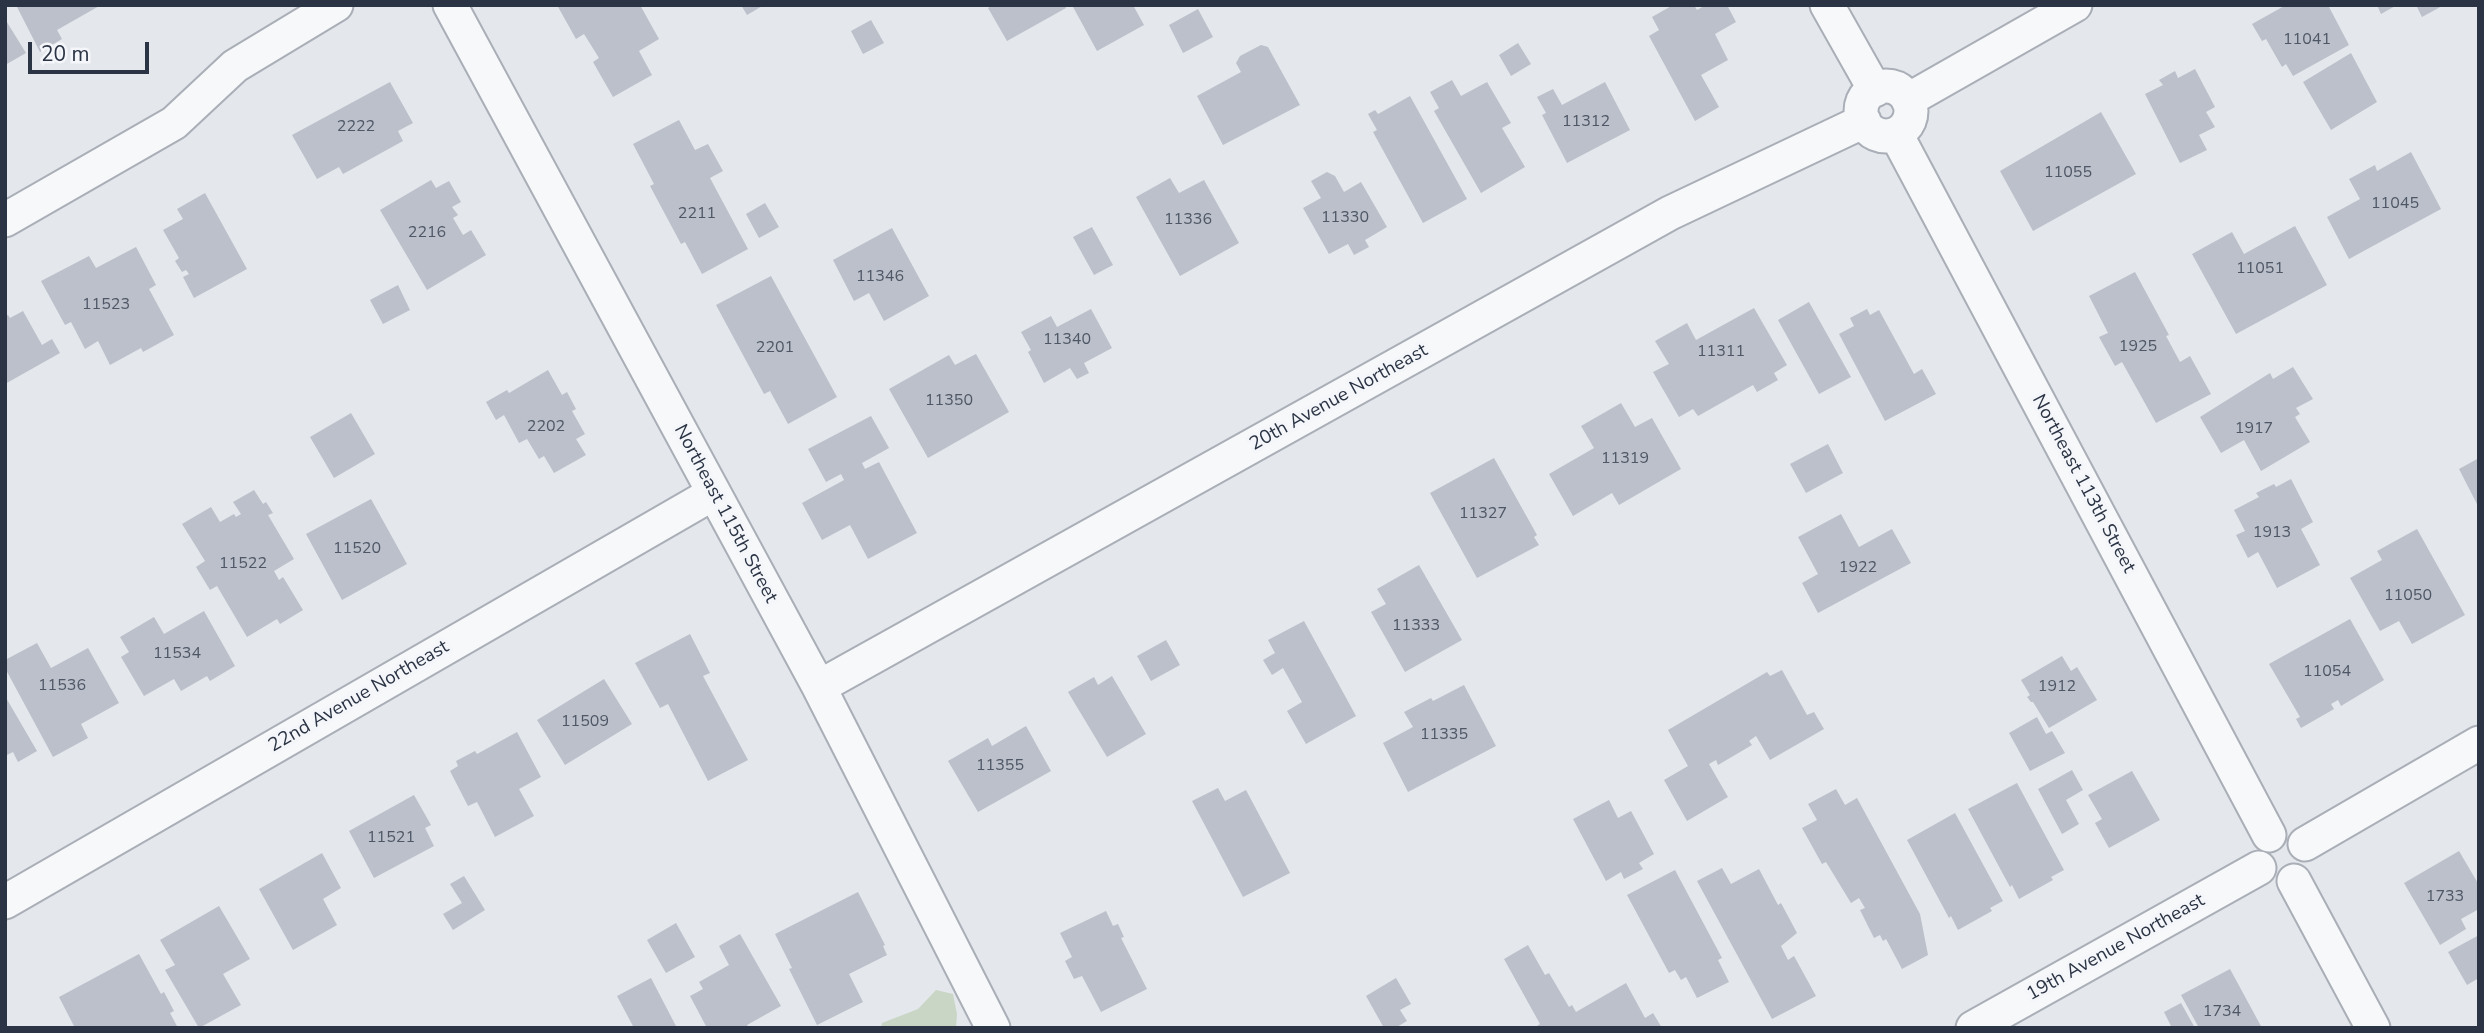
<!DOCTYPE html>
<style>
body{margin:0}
#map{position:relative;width:2484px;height:1033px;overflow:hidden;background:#e4e7ec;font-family:"Nunito Sans",sans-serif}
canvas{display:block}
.frame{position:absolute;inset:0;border:7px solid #2b3445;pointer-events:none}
.scale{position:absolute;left:28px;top:42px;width:121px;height:32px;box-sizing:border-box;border:4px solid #2b3445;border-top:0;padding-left:9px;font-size:21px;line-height:24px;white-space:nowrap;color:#2b3445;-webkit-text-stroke:5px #f4f6f9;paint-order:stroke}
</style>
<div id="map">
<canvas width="2484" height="1033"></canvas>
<div class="frame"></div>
<div class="scale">20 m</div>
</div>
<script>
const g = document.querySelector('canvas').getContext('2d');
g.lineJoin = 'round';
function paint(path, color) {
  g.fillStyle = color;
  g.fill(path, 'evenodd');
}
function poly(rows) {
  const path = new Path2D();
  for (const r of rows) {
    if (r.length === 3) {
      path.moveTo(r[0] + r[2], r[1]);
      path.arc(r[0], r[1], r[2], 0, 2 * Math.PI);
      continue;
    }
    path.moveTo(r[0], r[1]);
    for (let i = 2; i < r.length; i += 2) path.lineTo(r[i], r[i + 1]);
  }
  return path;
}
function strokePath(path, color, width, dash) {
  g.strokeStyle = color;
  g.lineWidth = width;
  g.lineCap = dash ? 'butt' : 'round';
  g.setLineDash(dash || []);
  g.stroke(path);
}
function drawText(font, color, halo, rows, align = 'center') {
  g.font = font + ' "Nunito Sans",sans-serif';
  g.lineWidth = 7;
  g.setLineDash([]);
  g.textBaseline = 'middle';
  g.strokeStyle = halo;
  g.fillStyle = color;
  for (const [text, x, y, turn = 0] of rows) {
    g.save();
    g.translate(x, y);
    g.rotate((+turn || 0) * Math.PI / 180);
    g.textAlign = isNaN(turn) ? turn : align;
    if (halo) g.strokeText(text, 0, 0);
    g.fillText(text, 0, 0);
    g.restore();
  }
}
const green = poly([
 [936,990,953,994,957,1014,956,1028,881,1028,882,1023,918,1009]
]);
const building = poly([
 [16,5,101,5,57,30,62,39,40,52],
 [557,5,640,5,659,39,639,51,652,75,613,97,593,62,599,58,584,34,576,39],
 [741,5,764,5,747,15],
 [993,5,1065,5,1066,8,1007,41,988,8],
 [1072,5,1133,5,1144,25,1097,51],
 [1673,5,1694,5,1697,10,1706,5,1727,5,1736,22,1715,34,1728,60,1701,75,1719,107,1695,121,1649,36,1659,30,1652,17],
 [2286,5,2328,5,2349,45,2293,76,2286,64,2282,67,2266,39,2262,41,2252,24],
 [2377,5,2397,5,2381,14],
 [2416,5,2444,5,2422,17],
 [1198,9,1213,37,1183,53,1169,25],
 [5,19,26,53,5,65],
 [871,20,884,43,863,54,851,31],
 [1518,43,1531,64,1511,76,1499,55],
 [1261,45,1268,47,1300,105,1223,145,1197,96,1241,72,1236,63,1240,56],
 [2351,53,2377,102,2331,130,2303,82],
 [2195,69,2215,107,2206,112,2215,127,2199,135,2207,150,2180,163,2145,94,2163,85,2159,80,2175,71,2178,78],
 [1452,80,1461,96,1487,82,1511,123,1502,128,1525,167,1481,193,1434,111,1439,108,1430,92],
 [390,82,413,123,398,131,403,141,343,174,339,167,317,179,292,135],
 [1605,82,1630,130,1567,163,1542,115,1546,113,1537,97,1553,89,1562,105],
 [1410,96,1467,199,1423,223,1373,132,1377,130,1368,114,1375,110,1378,114],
 [2101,112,2136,174,2033,231,2000,171],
 [679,120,695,150,708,144,723,171,710,178,748,249,702,274,685,242,681,244,650,186,654,184,633,144],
 [2411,152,2441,209,2349,259,2327,217,2360,199,2349,179,2375,165,2377,171],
 [1327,172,1335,176,1344,192,1361,182,1387,227,1365,240,1369,247,1354,255,1348,244,1329,254,1303,208,1321,198,1311,181],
 [1170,178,1179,193,1204,180,1239,243,1180,276,1136,197],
 [431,180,436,188,449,181,461,202,452,207,458,215,453,218,463,235,471,230,486,255,427,290,380,210],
 [205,193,247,269,194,298,183,277,189,274,186,270,182,272,175,261,179,258,163,230,183,219,177,209],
 [765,203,779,227,759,238,746,214],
 [2295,226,2327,285,2236,334,2192,254,2232,232,2244,254],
 [1092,227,1113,265,1094,275,1073,237],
 [892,228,929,296,884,321,869,293,854,301,833,260],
 [136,247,156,285,149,289,174,335,143,352,141,348,110,365,98,341,85,349,71,322,65,325,41,281,89,256,96,268],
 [2135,272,2169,335,2166,336,2180,362,2190,356,2211,394,2156,423,2122,362,2115,366,2099,337,2108,333,2089,296],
 [771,276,837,397,788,424,770,391,764,394,716,305],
 [398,285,410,310,383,324,370,300],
 [1809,302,1851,377,1819,394,1778,320],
 [1754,308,1787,365,1774,373,1778,380,1757,392,1753,385,1698,416,1693,409,1679,417,1653,372,1669,364,1655,341,1687,323,1696,340],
 [1091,309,1112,348,1084,363,1089,373,1077,379,1070,368,1044,383,1028,352,1031,350,1021,332,1051,316,1057,327],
 [1867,309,1870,315,1879,310,1914,374,1922,369,1936,394,1885,421,1839,334,1854,326,1850,318],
 [23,311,42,345,52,339,60,353,5,384,5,316,8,315,10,318],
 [976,354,1009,412,928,458,889,389,949,355,955,365],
 [2293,367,2313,399,2296,408,2300,414,2295,417,2310,442,2261,471,2244,440,2221,453,2200,417,2270,373,2273,379],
 [548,370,562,395,567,392,576,409,572,411,585,434,576,439,586,455,554,473,544,456,539,459,527,439,519,443,504,415,496,420,486,402,507,390,509,393],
 [1621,403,1635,427,1652,418,1681,469,1619,505,1612,493,1573,516,1549,474,1594,448,1581,426],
 [351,413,375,454,334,478,310,437],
 [871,416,889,448,862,463,865,469,879,462,917,533,868,559,850,525,822,540,802,503,844,480,841,474,826,482,808,449],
 [1828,444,1843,473,1806,493,1790,464],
 [1494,458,1537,535,1534,537,1539,545,1477,578,1430,493],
 [2479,458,2479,508,2459,469],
 [2291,479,2313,522,2301,529,2320,565,2277,588,2258,552,2248,558,2236,535,2245,531,2234,510,2259,497,2256,493,2274,484,2276,487],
 [254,490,263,504,266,502,273,513,268,515,294,559,274,571,279,580,283,577,303,610,280,624,277,619,247,637,217,586,210,590,196,567,205,561,182,524,211,507,220,522,234,514,236,517,241,514,233,502],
 [371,499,407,564,342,600,306,534],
 [1841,514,1859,547,1892,529,1911,563,1818,613,1802,583,1818,574,1798,537],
 [2417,529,2465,615,2412,644,2399,621,2380,631,2350,578,2382,560,2377,551],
 [1419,565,1462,640,1405,672,1371,612,1386,604,1377,589],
 [204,611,235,666,210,681,207,676,181,691,174,679,144,696,121,657,129,652,120,637,154,617,164,634],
 [2350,619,2384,680,2341,706,2338,700,2331,704,2334,709,2301,728,2296,719,2300,717,2269,664],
 [1304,621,1356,716,1306,744,1287,711,1302,702,1283,668,1272,675,1263,660,1275,653,1268,640],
 [690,634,710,673,703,676,748,760,708,781,668,704,660,708,635,663],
 [1166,640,1180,665,1151,681,1137,656],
 [37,643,51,668,88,648,119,703,81,724,88,738,53,757,5,668,5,660],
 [2062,656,2071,671,2077,667,2097,700,2049,728,2033,702,2031,702,2027,697,2030,695,2021,680],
 [1782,670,1807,715,1814,712,1824,729,1770,760,1756,736,1749,741,1752,745,1718,765,1716,760,1709,764,1728,797,1687,821,1664,780,1688,766,1668,730,1767,672,1770,676],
 [1112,676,1146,734,1107,757,1068,692,1094,677,1098,685],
 [604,679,632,724,565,765,537,720],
 [1464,685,1496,746,1408,792,1383,743,1413,727,1404,712,1431,698,1433,701],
 [5,696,37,751,18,762,13,752,5,756],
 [2037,717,2046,734,2052,731,2065,753,2030,771,2009,733],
 [1026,726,1051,771,978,812,948,761,988,738,992,746],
 [517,732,541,777,519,789,534,816,495,837,477,802,468,806,450,771,458,766,456,761,475,751,477,754],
 [2072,770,2083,790,2066,800,2079,824,2062,834,2038,789],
 [2132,771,2160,820,2109,848,2095,823,2102,819,2088,795],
 [2017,783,2064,870,2051,877,2053,880,2019,899,2012,885,2010,887,1968,809],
 [1218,788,1225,801,1246,790,1290,873,1243,897,1192,801],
 [1836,789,1845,805,1857,798,1920,914,1928,955,1902,969,1886,939,1883,941,1880,935,1874,938,1860,910,1865,908,1859,898,1851,903,1826,862,1822,864,1802,828,1817,820,1808,804],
 [414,795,431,825,425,828,434,846,374,878,349,831],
 [1609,800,1618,818,1631,811,1654,854,1639,863,1643,869,1624,879,1621,872,1606,881,1573,819],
 [1955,813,2003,901,1990,908,1992,911,1958,930,1951,916,1949,918,1907,840],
 [2459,851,2479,885,2479,909,2461,919,2466,929,2440,945,2404,883],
 [322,853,341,888,323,899,337,925,293,950,259,889],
 [1722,868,1731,884,1759,869,1778,905,1781,903,1797,933,1781,946,1788,960,1794,956,1816,996,1772,1019,1697,881],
 [1675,870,1722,958,1718,960,1729,982,1697,998,1686,977,1681,980,1675,970,1669,973,1627,895],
 [464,876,485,910,453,930,443,914,462,903,450,884],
 [858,892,885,945,883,946,887,955,849,974,863,1002,817,1025,789,969,792,968,775,934],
 [219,906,250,959,223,974,241,1005,199,1028,165,970,175,965,160,940],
 [1106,911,1113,926,1118,924,1124,937,1121,938,1147,989,1101,1012,1082,976,1074,979,1065,961,1072,957,1060,933],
 [676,923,695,957,666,973,647,940],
 [740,934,781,1006,747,1025,749,1028,707,1028,690,996,703,989,699,982,729,965,719,946],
 [2479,935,2479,978,2467,985,2448,952],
 [1528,945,1545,975,1549,973,1569,1007,1572,1005,1576,1012,1626,983,1645,1018,1653,1013,1662,1028,1534,1028,1540,1024,1504,959],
 [139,954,161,994,164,992,174,1011,170,1013,178,1028,75,1028,59,997],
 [2230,969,2262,1028,2199,1028,2181,995],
 [651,978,677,1028,634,1028,617,996],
 [1396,978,1411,1004,1400,1010,1407,1021,1395,1028,1384,1028,1366,996],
 [2181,1003,2195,1028,2172,1028,2164,1012]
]);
const minor = poly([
 [450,5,819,687,993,1028],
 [1827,5,1875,90],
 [1886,111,25],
 [1908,100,2075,5],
 [1896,134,2269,835],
 [5,220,174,123,235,66,336,5],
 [819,687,1670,213,1864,121],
 [2305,844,2479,743],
 [2294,881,2373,1028],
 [5,902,714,493],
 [1973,1028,2259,868]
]);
const numberNames = [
 ["11041",2307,40],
 ["11312",1586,122],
 ["2222",356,127],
 ["11055",2068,173],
 ["11045",2395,204],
 ["2211",697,214],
 ["11330",1345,218],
 ["11336",1188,220],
 ["2216",427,233],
 ["11051",2260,269],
 ["11346",880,277],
 ["11523",106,305],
 ["11340",1067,340],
 ["1925",2138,347],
 ["2201",775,348],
 ["11311",1721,352],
 ["11350",949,401],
 ["2202",546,427],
 ["1917",2254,429],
 ["11319",1625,459],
 ["11327",1483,514],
 ["1913",2272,533],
 ["11520",357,549],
 ["11522",243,564],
 ["1922",1858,568],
 ["11050",2408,596],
 ["11333",1416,626],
 ["11534",177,654],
 ["11054",2327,672],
 ["11536",62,686],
 ["1912",2057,687],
 ["11509",585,722],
 ["11335",1444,735],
 ["11355",1000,766],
 ["11521",391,838],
 ["1733",2445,897],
 ["1734",2222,1012]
];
const streetNames = [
 ["20th Avenue Northeast",1339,398,-29],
 ["Northeast 113th Street",2083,484,62],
 ["Northeast 115th Street",725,514,62],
 ["22nd Avenue Northeast",359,697,-30],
 ["19th Avenue Northeast",2116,948,-29]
];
paint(green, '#c9d6c5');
paint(building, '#bbc0ca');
strokePath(minor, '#a9aeb7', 37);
strokePath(minor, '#f7f8fa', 33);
drawText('16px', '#4f5766', null, numberNames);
drawText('19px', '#2b3445', '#f4f6f9', streetNames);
</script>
